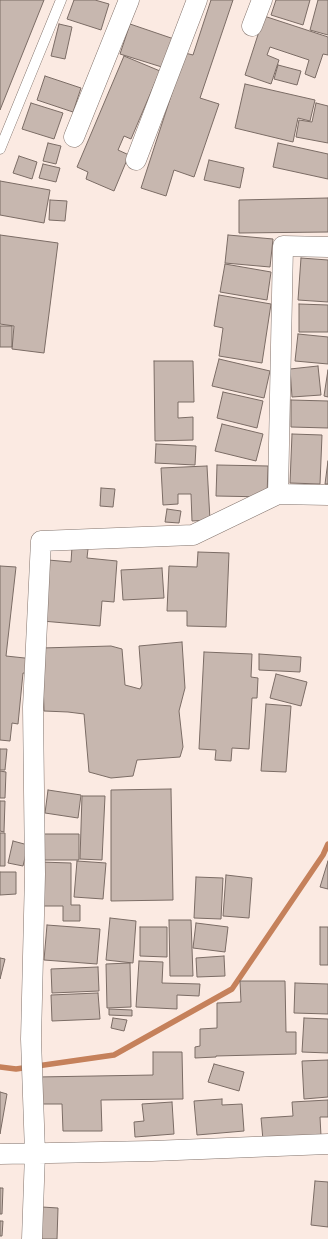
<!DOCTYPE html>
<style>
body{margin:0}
canvas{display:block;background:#fbeae2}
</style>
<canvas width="328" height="1239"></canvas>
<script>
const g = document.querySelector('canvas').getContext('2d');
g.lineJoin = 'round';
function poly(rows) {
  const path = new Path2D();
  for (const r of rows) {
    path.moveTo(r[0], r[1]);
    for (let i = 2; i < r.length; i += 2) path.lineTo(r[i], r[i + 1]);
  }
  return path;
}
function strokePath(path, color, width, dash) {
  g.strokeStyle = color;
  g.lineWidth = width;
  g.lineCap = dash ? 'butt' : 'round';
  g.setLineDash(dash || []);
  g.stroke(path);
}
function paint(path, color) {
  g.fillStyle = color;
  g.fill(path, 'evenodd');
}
const stream = poly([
 [0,1067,16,1069,114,1055,232,989,323,855,328,844]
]);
const building = poly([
 [0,0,44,0,0,110,0,0],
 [74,0,95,0,109,4,101,30,67,19,74,0],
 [211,0,233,0,200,98,219,104,194,177,174,170,166,196,141,188,185,53,193,55,211,0],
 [276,0,310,0,303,25,271,15,276,0],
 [318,0,328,0,328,35,310,30,318,0],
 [264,16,328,37,328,55,323,54,315,78,305,74,309,60,270,47,267,55,279,60,271,84,245,75,264,16],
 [59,24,72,27,65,59,51,56,59,24],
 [130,24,174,39,165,68,120,54,130,24],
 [124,56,160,71,131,139,124,136,118,150,129,155,114,191,86,179,88,172,77,167,124,56],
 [278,65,301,71,297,85,274,79,278,65],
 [45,76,81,88,73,112,37,100,45,76],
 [245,84,315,100,310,121,298,118,293,142,235,128,245,84],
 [31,103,63,113,54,139,22,129,31,103],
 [316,103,328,106,328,143,296,137,299,120,312,122,316,103],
 [48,143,61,146,56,164,43,161,48,143],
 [278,143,328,154,328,179,273,167,278,143],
 [19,156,37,162,32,179,13,173,19,156],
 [209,160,244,168,240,188,204,180,209,160],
 [43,164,60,168,56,182,39,178,43,164],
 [0,181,50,190,44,223,0,215,0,181],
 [328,198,328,232,239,233,239,200,328,198],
 [50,200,67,201,65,221,49,220,50,200],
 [0,235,58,243,44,353,12,349,14,326,0,324,0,235],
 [228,235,273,239,270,267,225,263,228,235],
 [301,258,328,260,328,302,298,300,301,258],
 [225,264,271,272,267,300,220,292,225,264],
 [219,295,271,304,262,363,219,356,223,328,214,326,219,295],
 [299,304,328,305,328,332,299,332,299,304],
 [0,326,12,326,12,347,0,347,0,326],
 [298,334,328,337,328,364,295,361,298,334],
 [219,359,270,371,264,398,212,386,219,359],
 [154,361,193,361,194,402,178,402,178,418,193,417,193,440,155,441,154,361],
 [318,366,321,395,292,397,290,369,318,366],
 [328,370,328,397,324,396,328,370],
 [223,392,263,401,257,428,217,418,223,392],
 [291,400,328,401,328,428,291,427,291,400],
 [222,424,263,434,256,461,215,451,222,424],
 [292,434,322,435,320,484,290,483,292,434],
 [156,444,196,446,195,465,155,463,156,444],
 [328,461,328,484,325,484,328,461],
 [217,465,268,466,267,497,216,496,217,465],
 [207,466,210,520,192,521,191,494,178,494,178,504,163,505,161,468,207,466],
 [101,488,115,489,113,507,100,506,101,488],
 [167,509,181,511,179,523,165,522,167,509],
 [72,547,88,549,87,558,117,561,114,602,102,601,100,626,42,621,48,560,71,562,72,547],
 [198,552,229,553,226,627,187,626,187,611,167,611,169,566,197,567,198,552],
 [0,566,16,567,6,656,34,659,32,674,23,673,18,724,12,723,10,741,0,740,0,566],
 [162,568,164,598,123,600,121,570,162,568],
 [182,642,185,688,179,711,183,747,180,757,137,760,133,776,111,778,89,772,84,714,68,712,44,711,42,648,111,646,122,649,125,685,140,689,142,685,139,646,182,642],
 [204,652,252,654,251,677,258,678,257,698,252,698,249,749,232,748,231,761,215,760,216,750,199,749,204,652],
 [259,654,301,657,300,672,259,670,259,654],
 [276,674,307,682,301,706,270,698,276,674],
 [266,704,291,706,286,772,261,771,266,704],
 [0,749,7,749,5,770,0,770,0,749],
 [0,771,6,772,5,798,0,798,0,771],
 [171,789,173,900,111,901,111,790,171,789],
 [48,790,81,795,78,818,45,813,48,790],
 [82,796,105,796,102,860,80,859,82,796],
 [0,801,5,801,4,832,0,831,0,801],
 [0,833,5,833,5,866,0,866,0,833],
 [44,834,79,834,79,860,44,860,44,834],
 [13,841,28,845,23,866,8,863,13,841],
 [77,861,106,863,103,899,74,897,77,861],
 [328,861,328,889,320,887,328,861],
 [40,862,71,863,71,905,80,905,80,921,63,921,63,906,39,906,40,862],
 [0,872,16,872,16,894,0,895,0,872],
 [226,875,252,878,249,918,223,916,226,875],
 [196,877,223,878,221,919,194,918,196,877],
 [110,918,136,921,133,963,106,960,110,918],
 [169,920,191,920,193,976,170,976,169,920],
 [196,923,228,927,225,952,193,948,196,923],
 [47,925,100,929,97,964,44,960,47,925],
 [140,927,167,927,167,957,140,956,140,927],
 [320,927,328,927,328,965,320,965,320,927],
 [224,956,225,976,197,977,196,958,224,956],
 [0,958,5,959,0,979,0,958],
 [139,961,163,962,162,983,200,984,199,996,177,995,177,1009,136,1007,139,961],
 [130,963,131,1007,107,1008,106,964,130,963],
 [98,967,99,991,52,993,51,969,98,967],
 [240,981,285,981,286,1032,296,1032,296,1054,216,1056,216,1057,195,1058,195,1047,200,1046,200,1029,217,1028,217,1003,241,1002,240,981],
 [295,983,328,984,328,1014,294,1013,295,983],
 [98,993,100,1019,52,1021,51,995,98,993],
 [109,1009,132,1010,132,1016,109,1015,109,1009],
 [113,1018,127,1020,124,1031,111,1028,113,1018],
 [304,1018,328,1019,328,1053,302,1052,304,1018],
 [153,1052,182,1052,183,1099,101,1100,102,1131,63,1131,62,1104,38,1104,37,1077,153,1075,153,1052],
 [328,1060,328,1097,304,1099,302,1061,328,1060],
 [214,1064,244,1072,239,1091,208,1082,214,1064],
 [0,1092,7,1094,0,1134,0,1092],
 [222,1099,222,1105,242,1104,244,1131,197,1135,194,1101,222,1099],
 [328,1100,328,1117,320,1117,321,1136,263,1140,261,1118,293,1116,292,1102,328,1100],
 [172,1102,174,1134,135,1137,134,1122,144,1121,142,1104,172,1102],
 [315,1181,328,1182,328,1227,311,1225,315,1181],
 [0,1188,3,1188,2,1214,0,1214,0,1188],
 [42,1207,58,1208,57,1239,41,1239,42,1207],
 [0,1221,3,1221,2,1236,0,1236,0,1221]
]);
const service = poly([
 [0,149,61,0]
]);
const minor = poly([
 [252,26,262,0],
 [74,137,129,0],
 [136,160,197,0],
 [328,247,283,246,278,494,328,495],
 [0,1154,152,1151,328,1144],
 [32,1239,35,1153,31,1039,35,874,33,707,41,541,193,535,278,494]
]);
strokePath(stream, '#c5815b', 5.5);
paint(building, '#c7b7af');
strokePath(building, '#7b6c65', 1);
strokePath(service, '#83746d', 11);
strokePath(minor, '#83746d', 21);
strokePath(service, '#fff', 10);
strokePath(minor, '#fff', 20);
</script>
